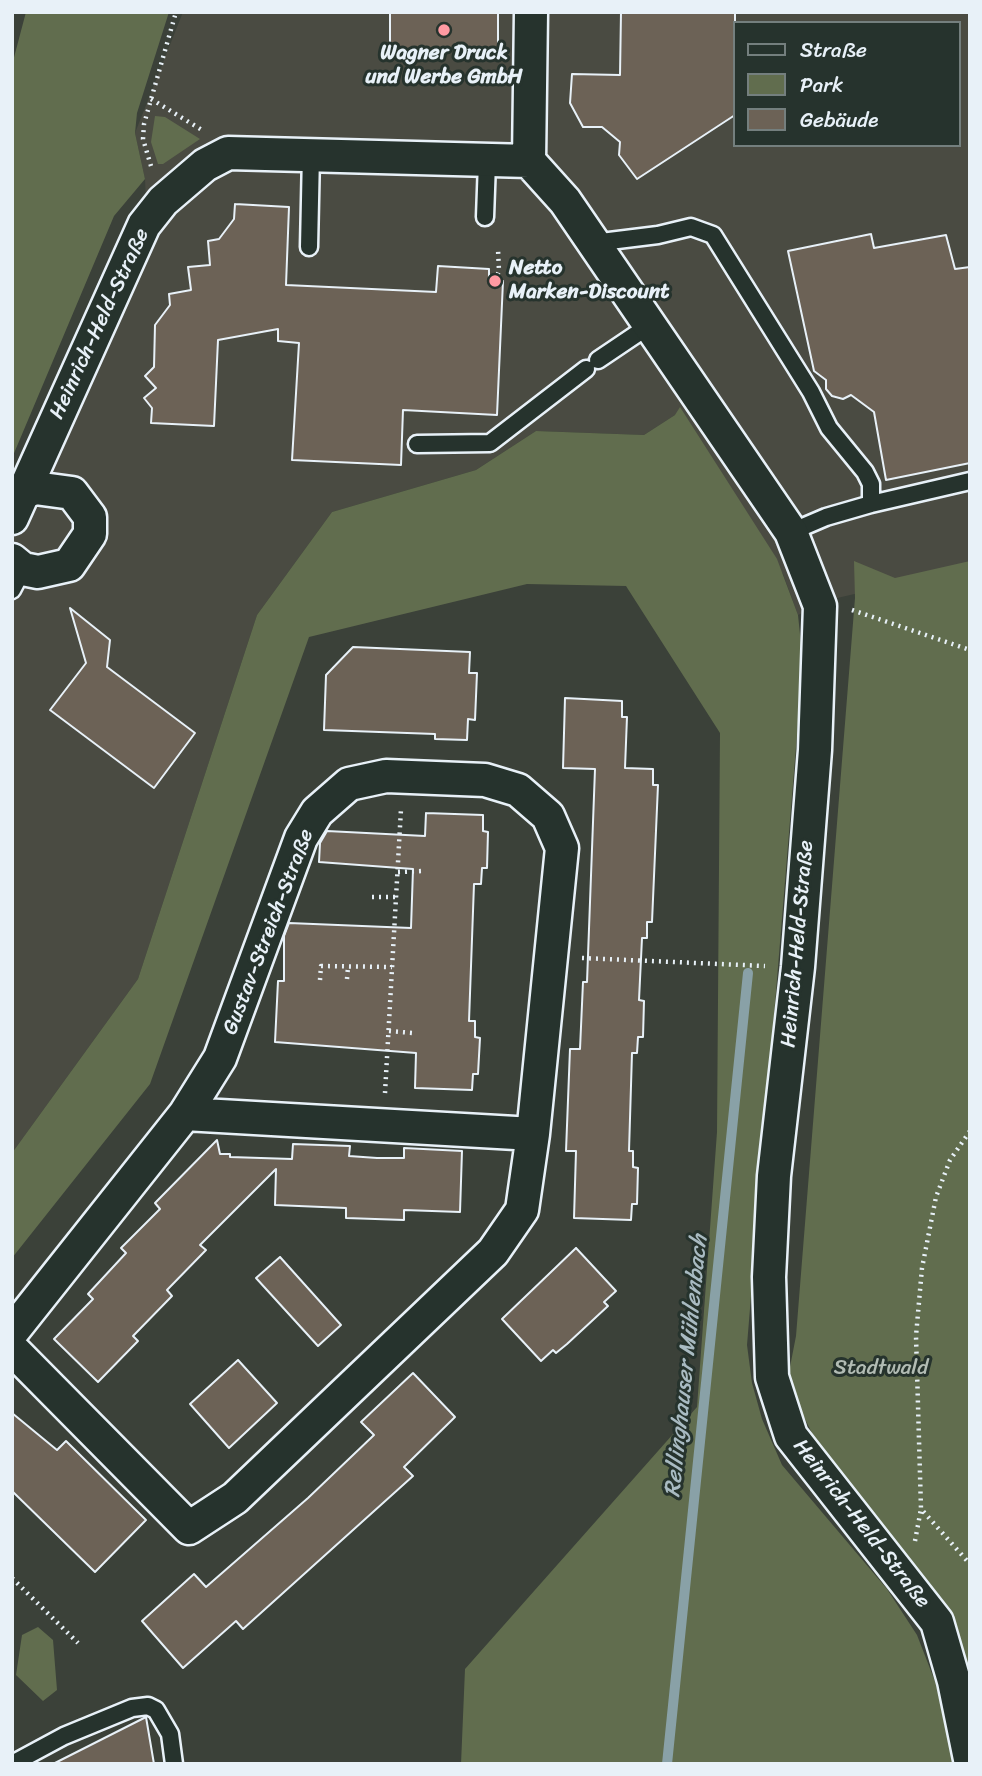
<!DOCTYPE html>
<meta charset="utf-8">
<style>
body{margin:0}
#map{position:relative;width:982px;height:1776px;overflow:hidden;background:#3b4139;font-family:Sriracha,sans-serif}
canvas{display:block}
.frame{position:absolute;inset:0;border:14px solid #e8f1f8;pointer-events:none}
.legend{position:absolute;left:733px;top:21px;width:228px;height:126px;box-sizing:border-box;background:#26332d;border:2px solid #747f7e;margin:0;padding:9px 12px;list-style:none;font-size:21px;color:#e8f1f8}
.legend li{display:flex;align-items:center;gap:14px;height:35px}
.legend b{width:35px;border:2px solid #747f7e}
</style>
<div id="map">
<canvas width="982" height="1776"></canvas>
<div class="frame"></div>
<ul class="legend">
<li><b style="height:9px;background:#26332d"></b>Straße</li>
<li><b style="height:19px;background:#616d4e"></b>Park</li>
<li><b style="height:19px;background:#6c6256"></b>Gebäude</li>
</ul>
</div>
<script>
const g = document.querySelector('canvas').getContext('2d');
g.lineJoin = 'round';
function paint(path, color) {
  g.fillStyle = color;
  g.fill(path, 'evenodd');
}
function poly(rows) {
  const path = new Path2D();
  for (const r of rows) {
    path.moveTo(r[0], r[1]);
    for (let i = 2; i < r.length; i += 2) path.lineTo(r[i], r[i + 1]);
  }
  return path;
}
function strokePath(path, color, width, dash) {
  g.strokeStyle = color;
  g.lineWidth = width;
  g.lineCap = dash ? 'butt' : 'round';
  g.setLineDash(dash || []);
  g.stroke(path);
}
function drawText(font, color, halo, rows, align = 'center') {
  g.font = font + ' Sriracha,sans-serif';
  g.lineWidth = 6;
  g.setLineDash([]);
  g.textBaseline = 'middle';
  g.strokeStyle = halo;
  g.fillStyle = color;
  for (const [text, x, y, turn = 0] of rows) {
    g.save();
    g.translate(x, y);
    g.rotate((+turn || 0) * Math.PI / 180);
    g.textAlign = isNaN(turn) ? turn : align;
    if (halo) g.strokeText(text, 0, 0);
    g.fillText(text, 0, 0);
    g.restore();
  }
}
const built = poly([
 [183,12,970,12,970,567,833,599,798,615,783,574,675,415,644,435,536,431,476,470,332,512,257,615,138,979,12,1153,12,532,147,225,145,179,135,133],
 [735,23,959,23,959,145,735,145]
]);
const green = poly([
 [26,12,169,12,137,113,135,133,145,179,114,216,12,458,12,65],
 [155,116,165,117,200,139,163,164,158,164,151,142],
 [680,407,777,559,798,615,801,644,802,674,747,1345,752,1383,762,1419,782,1465,887,1589,917,1635,936,1684,953,1764,461,1764,465,1669,697,1407,717,1132,720,733,626,586,527,584,309,637,150,1084,12,1258,12,1153,138,979,257,615,332,512,476,470,536,431,644,435,675,415],
 [854,561,895,578,970,561,970,1671,950,1614,934,1590,819,1447,798,1405,789,1372,796,1336,855,598],
 [38,1627,53,1640,57,1690,43,1701,16,1675,22,1635]
]);
const stream = poly([
 [667,1764,748,973]
]);
const building = poly([
 [390,12,498,12,498,50,390,49,390,12],
 [621,12,735,12,735,115,637,179,619,155,620,142,602,127,583,127,570,103,572,74,620,75,621,12],
 [235,204,289,207,286,285,436,292,438,266,489,269,489,280,503,281,497,415,403,410,401,465,292,460,299,343,278,341,278,329,218,340,214,426,151,423,152,408,144,398,156,388,145,376,154,367,155,325,170,305,169,294,191,290,188,267,210,265,208,241,219,239,234,219,235,204],
 [871,234,874,248,946,235,955,269,970,267,970,463,886,480,874,412,851,395,843,399,832,396,826,389,826,380,814,371,788,251,871,234],
 [70,608,110,640,107,667,195,733,154,788,50,710,86,663,70,608],
 [353,647,470,652,469,673,477,673,475,720,468,719,467,740,435,739,435,734,324,730,326,675,353,647],
 [565,698,622,701,622,717,627,717,625,768,653,769,653,785,658,785,652,922,647,922,647,938,642,938,639,1000,644,1001,643,1037,638,1037,637,1053,632,1053,629,1151,633,1151,633,1167,638,1168,637,1204,632,1204,631,1220,574,1218,576,1151,566,1151,570,1049,580,1049,583,982,587,982,595,769,563,768,565,698],
 [426,813,483,815,483,831,488,832,487,868,482,868,481,884,474,884,469,1021,475,1021,475,1037,480,1038,478,1074,473,1074,472,1090,415,1088,416,1053,275,1042,278,981,284,981,284,936,289,923,411,928,413,869,319,862,320,843,327,831,425,836,426,813],
 [217,1140,220,1154,230,1154,230,1157,292,1159,293,1144,350,1146,349,1156,377,1158,404,1158,404,1148,462,1151,460,1212,404,1210,404,1220,346,1218,346,1208,275,1205,276,1169,200,1245,206,1250,167,1290,172,1296,133,1336,138,1341,98,1382,54,1339,93,1299,88,1294,126,1253,121,1248,160,1209,155,1203,217,1140],
 [576,1248,616,1291,604,1302,608,1306,567,1344,556,1353,553,1350,541,1361,502,1319,576,1248],
 [280,1257,341,1325,318,1346,256,1278,280,1257],
 [238,1360,277,1403,229,1448,190,1404,238,1360],
 [413,1373,455,1417,404,1467,413,1476,243,1629,236,1621,183,1668,142,1621,194,1574,206,1587,308,1498,374,1435,361,1422,413,1373],
 [12,1413,57,1450,66,1441,146,1520,95,1572,12,1491,12,1413],
 [146,1717,154,1764,53,1764,146,1717]
]);
const path = poly([
 [151,99,202,130],
 [151,166,143,139,144,124,176,12],
 [495,281,499,271,498,249],
 [852,610,970,650],
 [398,872,423,871],
 [372,897,396,897],
 [582,958,765,966],
 [347,979,348,967],
 [320,980,321,966,392,967],
 [389,1031,413,1033],
 [385,1093,401,809],
 [970,1131,950,1160,936,1197,922,1268,916,1336,921,1509,970,1564],
 [915,1541,921,1509],
 [12,1578,78,1643]
]);
const lane = poly([
 [485,217,487,162],
 [593,243,658,235,691,227,713,235,811,392,829,428,865,472,871,484,871,504,826,517,791,532],
 [309,247,311,154],
 [598,360,650,325],
 [417,444,490,443,586,369],
 [871,504,970,481],
 [12,590,23,569],
 [12,1764,64,1736,132,1708,148,1706,156,1710,170,1734,174,1764]
]);
const street = poly([
 [531,12,529,161,565,201,791,532,820,606,815,750,798,967,774,1176,769,1277,772,1377,791,1436,937,1622,954,1681,970,1759],
 [12,518,144,225,163,201,205,165,228,153,529,161],
 [12,560,23,569,38,572,69,565,90,534,90,517,72,493,35,488,23,493],
 [185,1114,533,1134],
 [12,1332,185,1114,220,1058,301,838,317,812,349,784,386,776,485,780,518,790,548,816,562,848,533,1134,522,1210,493,1252,235,1498,189,1528,12,1349]
]);
const markers = [
 [444,30,7,"#ff9aa2"],
 [495,281,7,"#ff9aa2"]
];
const poiNames = [
 ["Wagner Druck",444,54],
 ["und Werbe GmbH",444,78],
 ["Netto",509,269,"left"],
 ["Marken-Discount",509,293,"left"]
];
const streetNames = [
 ["Heinrich-Held-Straße",100,324,-65],
 ["Gustav-Streich-Straße",269,932,-69],
 ["Heinrich-Held-Straße",798,944,-85],
 ["Heinrich-Held-Straße",861,1524,52]
];
const parkNames = [
 ["Stadtwald",881,1369]
];
const waterNames = [
 ["Rellinghauser Mühlenbach",687,1366,-84]
];
paint(built, '#4a4b42');
paint(green, '#616d4e');
strokePath(stream, '#89a1a7', 10);
paint(building, '#6c6256');
strokePath(building, '#e8f1f8', 2);
strokePath(lane, '#e8f1f8', 21);
strokePath(street, '#e8f1f8', 37);
strokePath(path, '#e8f1f8', 4.5, [2, 5]);
strokePath(lane, '#26332d', 16);
strokePath(street, '#26332d', 32);
for (const [x, y, r, color] of markers) {
  const dot = new Path2D();
  dot.arc(x, y, r, 0, 2 * Math.PI);
  g.fillStyle = color;
  g.fill(dot);
  strokePath(dot, '#26332d', 2.5);
}
drawText('bold 21px', '#e8f1f8', '#26332d', poiNames);
drawText('21px', '#e8f1f8', '#26332d', streetNames);
drawText('21px', '#b2bcb4', '#26332d', parkNames);
drawText('italic 23px', '#a9bbc2', '#26332d', waterNames);
</script>
